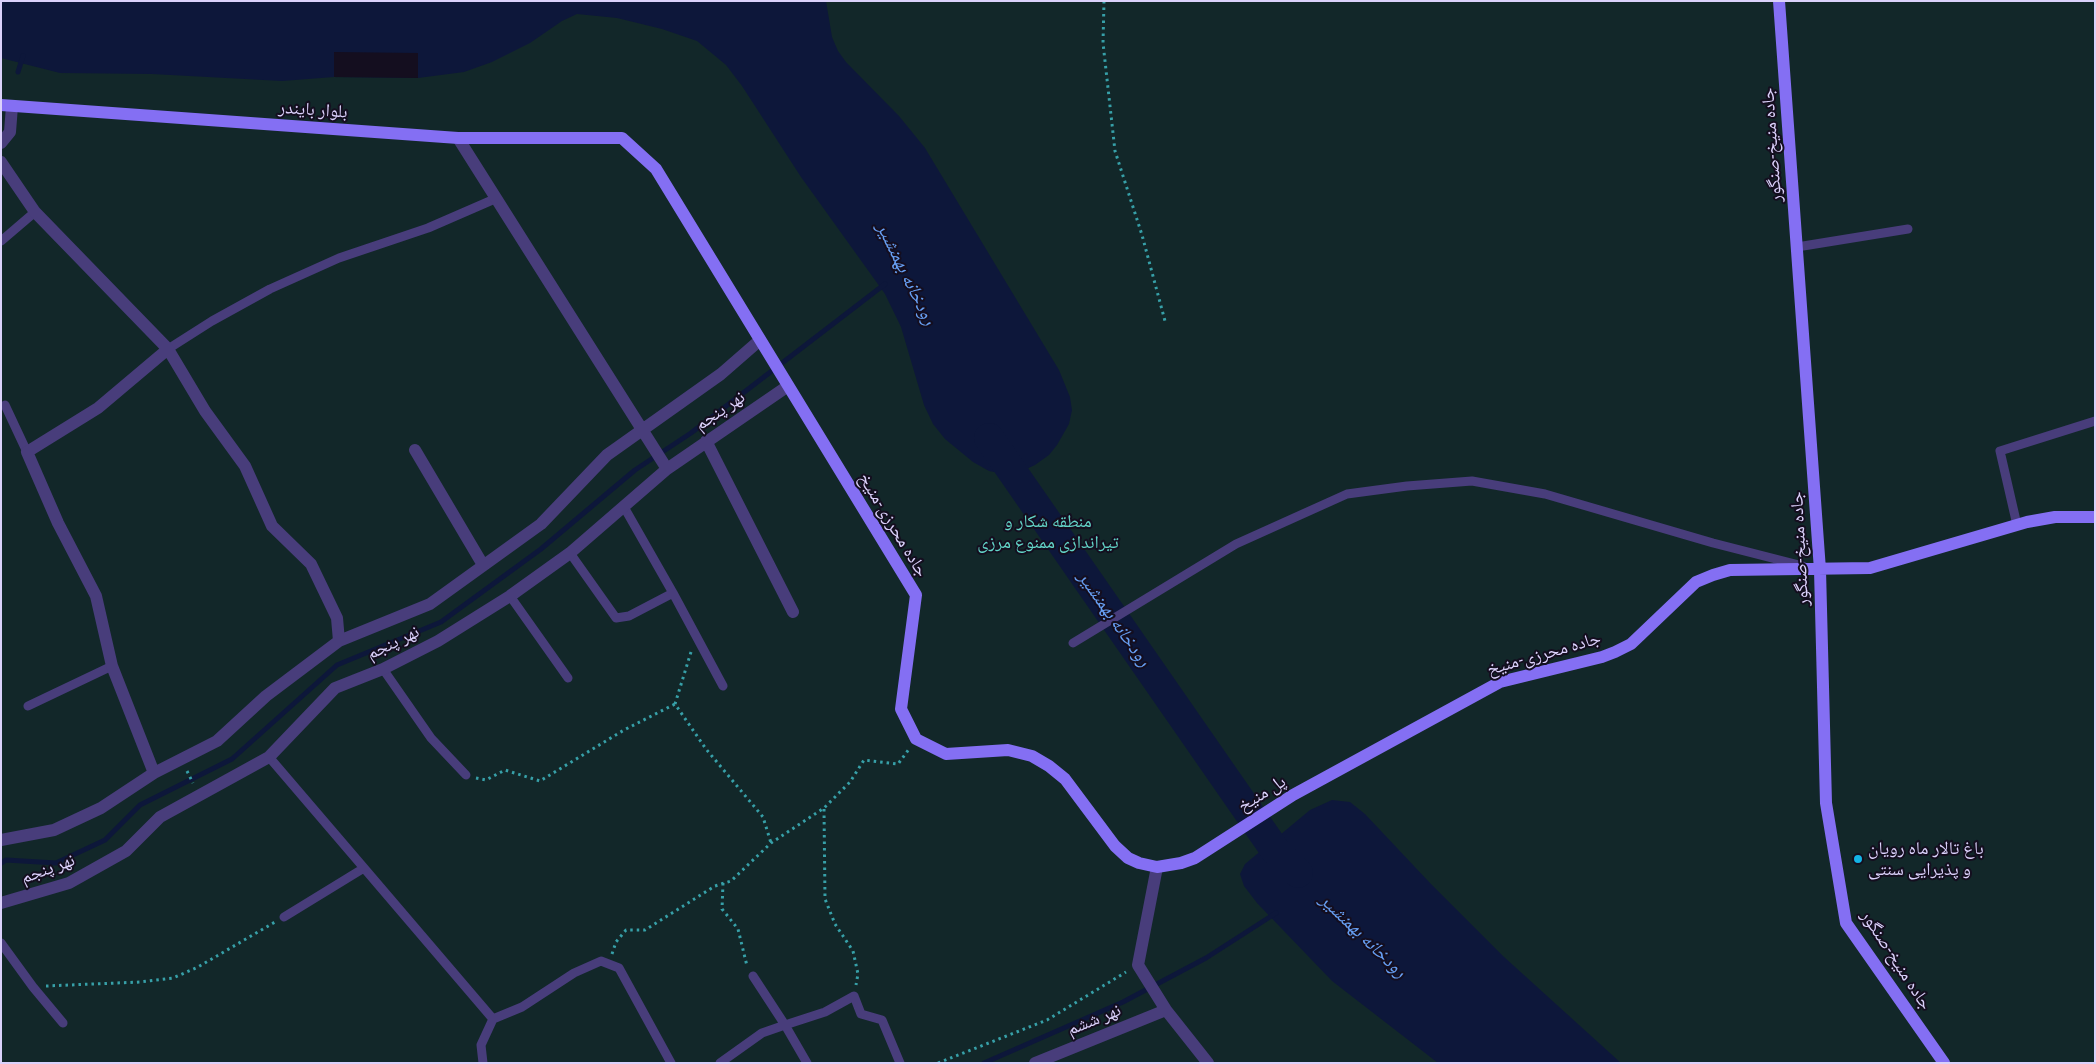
<!DOCTYPE html>
<meta charset="utf-8">
<style>
body{margin:0}
#map{position:relative;width:2096px;height:1064px;overflow:hidden;background:#140e1f;font-family:"PT Sans Narrow",sans-serif}
canvas{display:block}
.frame{position:absolute;inset:0;border:2px solid #dbd1fb;pointer-events:none}
</style>
<div id="map">
<canvas width="2096" height="1064"></canvas>
<div class="frame"></div>
</div>
<script>
const g = document.querySelector('canvas').getContext('2d');
g.lineJoin = 'round';
function paint(path, color) {
  g.fillStyle = color;
  g.fill(path, 'evenodd');
}
function poly(rows) {
  const path = new Path2D();
  for (const r of rows) {
    path.moveTo(r[0], r[1]);
    for (let i = 2; i < r.length; i += 2) path.lineTo(r[i], r[i + 1]);
  }
  return path;
}
function strokePath(path, color, width, dash) {
  g.strokeStyle = color;
  g.lineWidth = width;
  g.lineCap = dash ? 'butt' : 'round';
  g.setLineDash(dash || []);
  g.stroke(path);
}
function drawText(font, color, halo, rows, align = 'center') {
  g.font = font + ' "PT Sans Narrow","Noto Naskh Arabic",sans-serif';
  g.lineWidth = 4;
  g.setLineDash([]);
  g.textBaseline = 'middle';
  g.strokeStyle = halo;
  g.fillStyle = color;
  for (const [text, x, y, turn = 0] of rows) {
    g.save();
    g.translate(x, y);
    g.rotate((+turn || 0) * Math.PI / 180);
    g.textAlign = isNaN(turn) ? turn : align;
    if (halo) g.strokeText(text, 0, 0);
    g.fillText(text, 0, 0);
    g.restore();
  }
}
const green = poly([
 [1,1,2095,1,2095,1063,1,1063]
]);
const water = poly([
 [1,1,826,1,832,37,838,51,846,62,899,116,925,148,1059,370,1070,397,1072,410,1069,424,1057,445,1049,455,1035,465,1020,472,1004,474,989,471,973,462,945,439,933,424,924,405,901,327,885,294,801,177,742,86,726,65,697,41,662,29,617,18,577,14,562,21,530,43,492,62,464,72,418,78,334,77,282,81,152,74,60,73,1,58],
 [1332,800,1350,802,1365,814,1430,883,1503,956,1621,1063,1438,1063,1332,981,1257,903,1244,886,1240,874,1245,864,1310,810]
]);
const pier = poly([
 [334,52,418,53,418,78,334,77]
]);
const stream = poly([
 [18,72,23,56],
 [1,863,6,860,56,863,105,840,140,805,232,759,337,665,441,622,541,549,635,470,691,433,885,284],
 [984,1063,1123,1002,1206,958,1276,913]
]);
const river = poly([
 [989,438,1275,850,1298,873]
]);
const path = poly([
 [1104,1,1103,43,1115,151,1142,235,1165,321],
 [691,652,675,704,706,749,763,817,771,843],
 [187,771,193,783],
 [476,778,486,780,505,770,540,781,624,730,675,704],
 [824,809,825,899,835,924,853,951,858,974,856,985],
 [723,883,722,909,738,929,747,966],
 [612,954,616,942,626,930,645,930,715,886,731,881,771,843,824,808,850,782,864,760,898,764,909,749],
 [46,986,140,982,173,978,198,967,275,922],
 [938,1063,1047,1020,1126,972]
]);
const lane = poly([
 [1,241,35,212],
 [1797,247,1908,229],
 [168,349,212,321,270,289,339,258,428,228,497,198],
 [5,405,27,452],
 [2017,525,2000,451,2095,421],
 [570,553,616,618,629,616,673,593,624,507],
 [673,593,723,686],
 [510,596,568,678],
 [1073,643,1236,544,1347,494,1407,486,1472,481,1545,494,1713,543,1803,566],
 [383,669,431,738,466,775],
 [28,706,112,666],
 [269,757,364,868,284,917],
 [364,868,493,1019,522,1007,574,973,601,961,619,968,671,1063],
 [1,943,33,987,63,1023],
 [753,976,785,1025,825,1012,854,996,861,1014,882,1020,900,1063],
 [483,1063,481,1045,493,1019],
 [720,1063,762,1033,785,1025,807,1063]
]);
const street = poly([
 [458,138,667,469],
 [1,143,10,132,12,106],
 [1,162,35,212,168,349,98,408,27,452,58,523,96,596,112,666,154,773],
 [168,349,205,411,245,466,272,526,311,564,337,618,339,641],
 [706,441,793,612],
 [415,450,483,565],
 [1,840,54,830,101,808,154,773,217,741,266,696,339,641,430,604,541,524,607,455,721,374,760,340],
 [1157,867,1138,965,1166,1010,1208,1063],
 [1,903,69,883,126,851,160,817,269,757,335,688,383,669,438,641,510,596,570,553,667,469,788,386],
 [1035,1063,1166,1010]
]);
const secondary = poly([
 [1779,1,1820,570,1826,803,1846,923,1944,1063],
 [1,105,458,138,622,138,656,169,916,595,901,709,916,739,946,754,1008,750,1032,756,1049,766,1065,779,1115,846,1128,858,1139,863,1157,867,1181,863,1195,858,1293,795,1500,682,1602,657,1615,652,1631,644,1696,582,1713,575,1730,570,1870,568,2027,522,2055,517,2095,517]
]);
const markers = [
 [1858,859,5,"#13b4e5"]
];
const streetNames = [
 ["بلوار بایندر",313,110,4],
 ["جاده منیخ-صنگور",1772,145,-94],
 ["نهر پنجم",720,411,-34],
 ["جاده محرزی-منیخ",893,525,59],
 ["جاده منیخ-صنگور",1800,549,-93],
 ["نهر پنجم",393,643,-26],
 ["جاده محرزی-منیخ",1544,654,-16],
 ["پل منیخ",1262,794,-32],
 ["نهر پنجم",48,869,-20],
 ["جاده منیخ-صنگور",1896,960,57],
 ["نهر ششم",1094,1020,-22]
];
const parkNames = [
 ["منطقه شکار و",1048,522],
 ["تیراندازی ممنوع مرزی",1048,543]
];
const poiNames = [
 ["باغ تالار ماه رویان",1868,849],
 ["و پذیرایی سنتی",1868,870]
];
const waterNames = [
 ["رودخانه بهمنشیر",906,274,64],
 ["رودخانه بهمنشیر",1114,619,55],
 ["رودخانه بهمنشیر",1363,936,44]
];
paint(green, '#122729');
paint(water, '#0d173a');
paint(pier, '#140e1f');
strokePath(stream, '#0d173a', 5);
strokePath(river, '#0d173a', 30);
strokePath(path, '#37a0a8', 3, [2.5, 4]);
strokePath(lane, '#483d7b', 9);
strokePath(street, '#483d7b', 12);
strokePath(secondary, '#846ff3', 12);
for (const [x, y, r, color] of markers) {
  const dot = new Path2D();
  dot.arc(x, y, r, 0, 2 * Math.PI);
  g.fillStyle = color;
  g.fill(dot);
  strokePath(dot, '#140e1f', 2);
}
drawText('18px', '#dbd1fb', '#140e1f', streetNames);
drawText('18px', '#63d5c8', '#140e1f', parkNames);
drawText('18px', '#dbd1fb', '#140e1f', poiNames, 'left');
drawText('italic 19px', '#679ff3', '#140e1f', waterNames);
</script>
